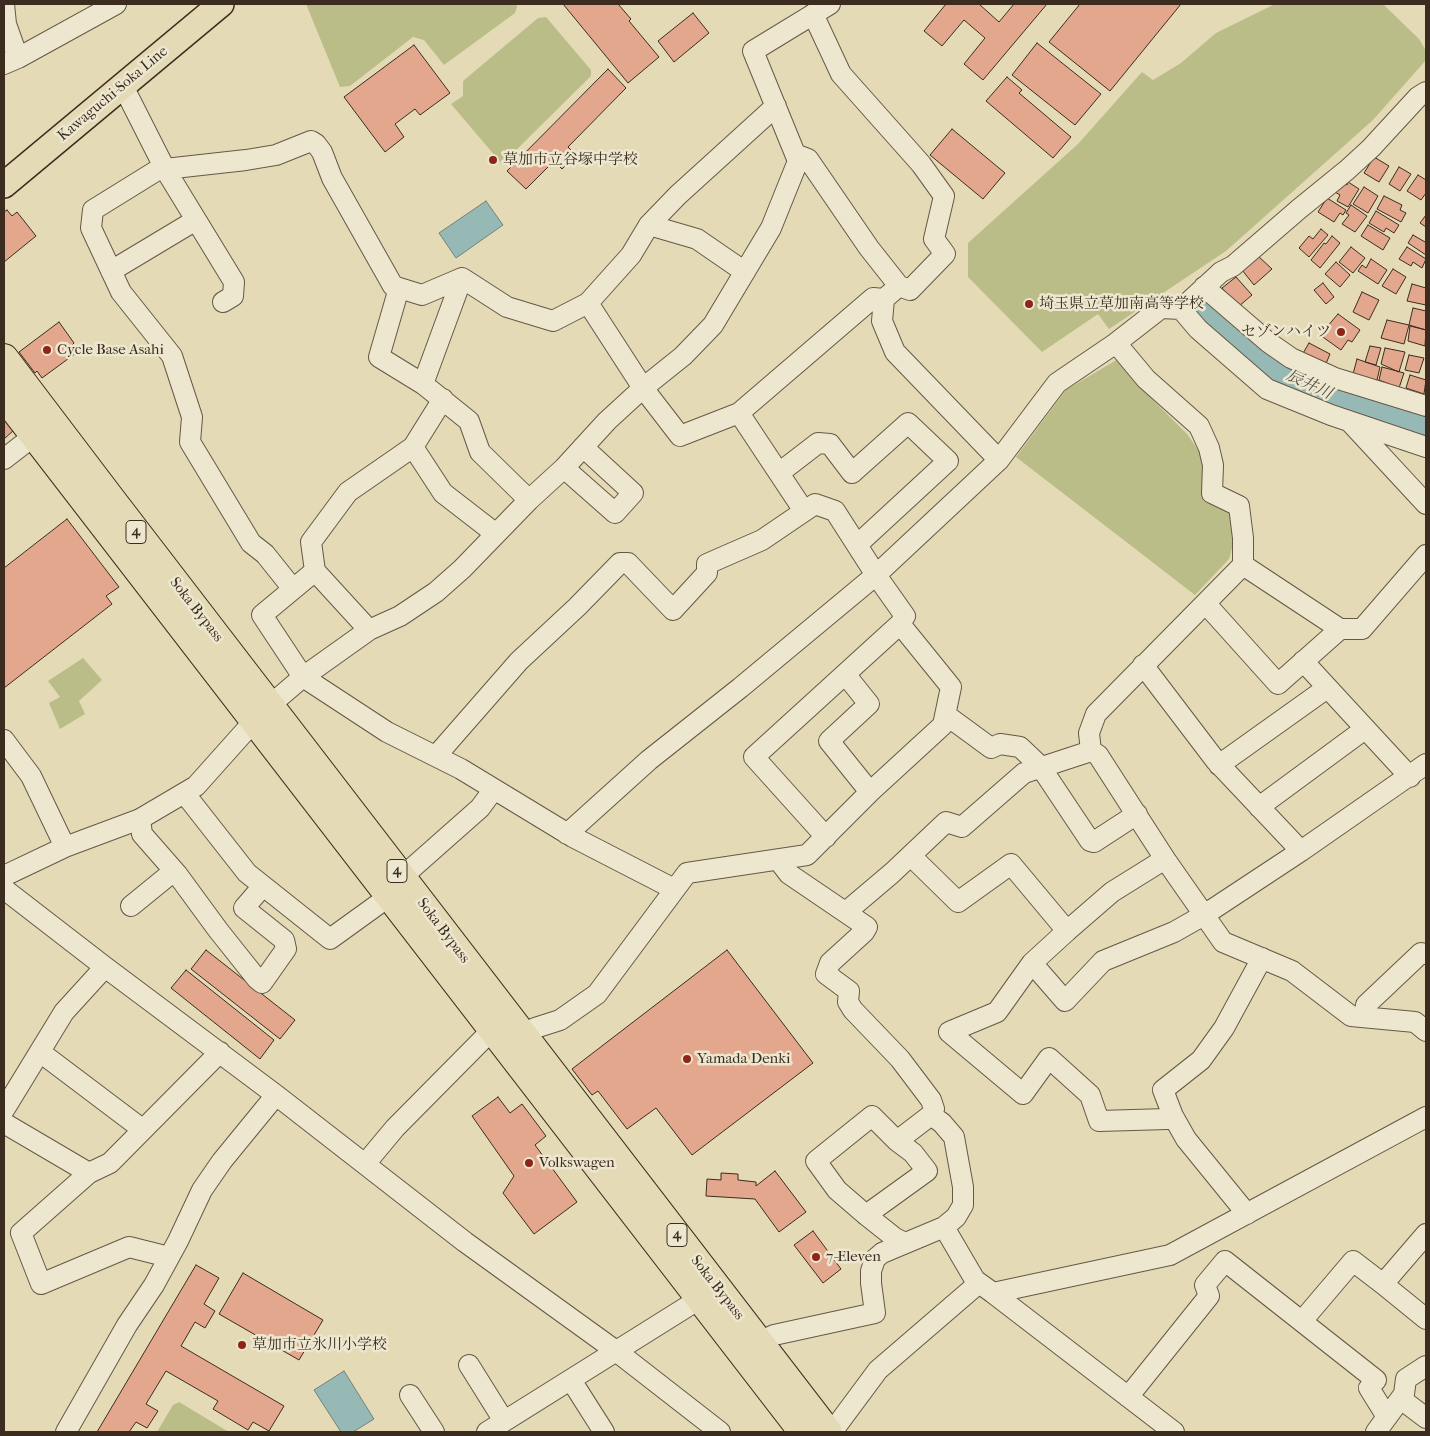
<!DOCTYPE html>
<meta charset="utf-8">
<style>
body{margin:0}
#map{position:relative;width:1430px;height:1436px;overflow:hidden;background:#e4dab6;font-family:"IM FELL French Canon",serif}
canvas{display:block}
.frame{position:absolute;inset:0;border:5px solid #3c2c1f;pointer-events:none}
</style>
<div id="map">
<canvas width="1430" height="1436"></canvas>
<div class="frame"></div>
</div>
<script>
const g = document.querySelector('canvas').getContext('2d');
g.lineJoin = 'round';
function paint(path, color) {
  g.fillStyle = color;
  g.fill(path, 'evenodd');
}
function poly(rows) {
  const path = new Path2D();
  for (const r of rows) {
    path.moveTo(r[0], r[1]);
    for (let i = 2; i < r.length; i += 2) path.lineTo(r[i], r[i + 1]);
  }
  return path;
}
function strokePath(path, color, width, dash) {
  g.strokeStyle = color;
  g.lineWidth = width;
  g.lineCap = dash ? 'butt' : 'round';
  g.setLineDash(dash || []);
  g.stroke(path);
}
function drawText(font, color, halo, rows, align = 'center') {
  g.font = font + ' "IM FELL French Canon","Noto Serif JP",serif';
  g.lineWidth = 5;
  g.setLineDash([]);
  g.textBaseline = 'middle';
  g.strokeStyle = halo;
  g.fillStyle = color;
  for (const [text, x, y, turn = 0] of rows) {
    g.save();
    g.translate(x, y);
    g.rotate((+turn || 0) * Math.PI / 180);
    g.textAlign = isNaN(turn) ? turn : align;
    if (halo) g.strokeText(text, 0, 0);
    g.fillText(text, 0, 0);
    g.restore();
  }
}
const green = poly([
 [306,4,516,4,517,6,515,13,444,65,424,40,413,37,350,86,340,87],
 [1275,4,1383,4,1419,39,1426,51,1426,60,1373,120,1226,251,1109,329,1098,314,1042,352,968,277,968,243,1078,144,1142,72,1153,80,1181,63,1216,33],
 [546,17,591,70,591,76,502,164,451,104,463,96,463,81,538,18],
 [1118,359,1139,386,1187,434,1201,454,1230,509,1235,538,1229,559,1195,595,1016,457,1066,390],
 [83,658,102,680,79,701,85,714,60,729,49,703,60,697,48,681],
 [179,1402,229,1432,157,1432,173,1405]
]);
const water = poly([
 [486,201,503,225,456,258,439,233,486,201],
 [344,1371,374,1419,353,1432,341,1432,314,1390,344,1371]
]);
const river = poly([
 [1209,313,1237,340,1269,366,1318,392,1411,418,1426,424]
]);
const building = poly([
 [563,4,618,4,631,19,629,21,659,57,628,83,563,4],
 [946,4,979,4,999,22,1014,4,1047,4,983,80,964,64,985,38,964,20,942,46,924,31,946,4],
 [1080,4,1181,4,1110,91,1049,42,1080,4],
 [693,13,709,33,674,62,658,41,693,13],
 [1037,43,1101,94,1075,125,1012,75,1037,43],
 [414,45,450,93,420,115,415,109,395,124,404,137,385,152,344,97,414,45],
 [608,69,626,88,568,147,576,155,562,169,554,161,526,189,507,171,608,69],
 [1007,77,1022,90,1019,93,1071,137,1053,158,986,101,1007,77],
 [952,129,1005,173,983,199,930,155,952,129],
 [1374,157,1389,166,1379,182,1364,173,1374,157],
 [1399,167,1411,174,1400,191,1389,184,1399,167],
 [1418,175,1426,180,1426,193,1421,200,1407,191,1418,175],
 [1348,182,1359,189,1348,207,1337,201,1340,195,1335,192,1344,183,1347,185,1348,182],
 [1364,187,1378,196,1368,213,1353,204,1364,187],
 [1384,196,1402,205,1400,210,1406,213,1401,222,1377,209,1384,196],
 [1327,198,1346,210,1343,215,1340,213,1334,222,1318,212,1327,198],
 [1351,205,1367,216,1355,232,1342,224,1349,215,1346,213,1351,205],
 [7,210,12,216,17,212,36,236,4,262,4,212,7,210],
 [1376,211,1399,225,1394,233,1386,228,1384,232,1369,223,1376,211],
 [1426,215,1426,227,1420,223,1426,215],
 [1368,225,1390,238,1383,250,1361,236,1368,225],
 [1321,229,1328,235,1309,257,1299,248,1309,236,1313,239,1321,229],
 [1413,235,1425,242,1426,241,1426,255,1408,243,1413,235],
 [1332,236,1340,243,1320,268,1311,260,1324,243,1326,244,1332,236],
 [1351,247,1365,258,1353,273,1339,262,1351,247],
 [1407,247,1426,259,1422,268,1413,262,1411,266,1399,259,1407,247],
 [1258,256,1272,269,1254,285,1242,270,1258,256],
 [1371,259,1387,270,1378,284,1358,271,1362,265,1366,268,1371,259],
 [1336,262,1350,275,1340,287,1325,274,1336,262],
 [1393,269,1406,277,1396,294,1382,286,1393,269],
 [1236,277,1252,295,1238,307,1222,288,1236,277],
 [1323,283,1334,297,1326,304,1314,290,1323,283],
 [1412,284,1426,288,1426,305,1407,301,1412,284],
 [1362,292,1379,300,1369,320,1353,312,1362,292],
 [1413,308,1426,311,1426,330,1409,325,1413,308],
 [1338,314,1360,330,1352,342,1348,340,1341,350,1320,335,1338,314],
 [1387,320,1409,325,1404,344,1381,338,1387,320],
 [59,322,74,343,71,346,76,353,42,378,37,371,35,373,19,352,59,322],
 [1410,326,1426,330,1425,346,1408,341,1410,326],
 [1309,343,1330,354,1325,366,1302,355,1309,343],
 [1370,346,1381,348,1376,365,1365,362,1370,346],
 [1385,348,1405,352,1399,372,1381,364,1385,348],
 [1409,355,1424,358,1419,373,1405,370,1409,355],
 [1357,359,1380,367,1377,380,1352,378,1357,359],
 [1382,367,1404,373,1399,388,1379,380,1382,367],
 [1410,375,1426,380,1424,394,1406,388,1410,375],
 [4,416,14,430,4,439,4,416],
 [67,519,119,587,106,596,112,604,4,688,4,568,67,519],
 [206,950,295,1020,280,1039,191,969,206,950],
 [727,950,813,1063,692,1155,656,1108,627,1129,598,1091,592,1095,572,1069,727,950],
 [186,970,274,1040,260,1059,171,988,186,970],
 [498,1097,510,1113,522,1104,546,1136,535,1145,577,1202,534,1234,503,1193,514,1176,472,1116,498,1097],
 [775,1171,806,1212,779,1232,755,1199,706,1196,707,1179,721,1180,721,1173,738,1174,738,1180,756,1182,756,1186,775,1171],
 [813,1231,841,1269,823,1283,794,1245,813,1231],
 [196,1265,219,1278,204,1304,215,1311,205,1328,195,1322,181,1346,284,1406,269,1431,253,1422,248,1430,213,1409,218,1401,166,1371,146,1404,158,1411,147,1428,136,1422,129,1432,97,1432,196,1265],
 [243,1273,323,1320,299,1360,219,1314,243,1273]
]);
const minor = poly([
 [4,4,6,24,18,58],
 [4,64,18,58,116,4],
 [123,86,165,169,234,282,233,296,223,302],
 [795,154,808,159,869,248,899,286,910,290,945,254,934,239,944,196,921,164,841,74,813,14],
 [649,225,697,239,745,272],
 [111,271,196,220],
 [1204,287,1268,342,1291,358,1335,378,1426,406],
 [399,288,379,357,423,384,469,421,480,452,529,500],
 [884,299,882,321,895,352,999,460],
 [588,303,643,388,680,436,739,413,873,298,884,299,899,286],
 [1181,309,1198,329,1267,389,1331,415,1426,447],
 [423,384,462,278],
 [739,413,804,511],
 [1351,423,1426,504],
 [413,447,443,493,496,534],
 [4,459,35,435],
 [564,468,615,513,633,493,583,447],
 [779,473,818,443,830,444,852,473,908,423,948,461,857,545],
 [1243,565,1340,629,1362,629,1426,555],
 [315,571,262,615,303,677,387,732,461,769,573,837,674,889],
 [293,589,265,554,251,543,190,442,192,417,172,356,121,292,91,228,93,210,156,171,165,169,246,160,276,155,311,141,316,144,322,152,332,178,393,286,422,295,462,278,507,307,553,321,588,303,631,255,649,225,678,195,776,106],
 [1206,604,1278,684,1340,629],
 [369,630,315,571,311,542,348,492,413,447,443,399],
 [1303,661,1410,777],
 [1143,665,1216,761,1301,851],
 [845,674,869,704,829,741,870,792],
 [946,715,991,748,1000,744,1020,747,1040,766,1090,841,1094,842,1137,814],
 [4,740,31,776,65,847],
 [1091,751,1089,733,1096,714,1243,565,1243,538,1239,506,1212,493,1213,465,1209,448,1199,426,1146,379,1116,343],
 [436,756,519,661,577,607,620,563,628,563,673,610,707,573,707,564,762,540,815,504,835,511,876,575,905,616,900,624,754,757,826,837],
 [1219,765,1327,688],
 [185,794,247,873,330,939,391,895],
 [1259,807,1365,729],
 [140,819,142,834,177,874,218,930,257,979,262,983,286,949,284,940,244,908,263,886],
 [567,834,649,760,740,688,876,575,999,460,1057,383,1116,343,1161,308,1181,309,1221,272,1233,266,1299,209,1347,170,1371,148,1418,97,1426,92],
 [911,856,958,902,1011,864,1067,931],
 [1165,859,1112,892,1067,931,1032,963,997,1012,949,1032,1023,1094,1049,1058,1090,1095,1099,1121,1167,1119,1173,1116],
 [779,861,789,874,867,927,864,932,830,963,826,974,849,991,848,1002,853,1010,900,1059,931,1100,934,1109,931,1115,897,1141],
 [4,876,65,847,140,819,196,786,255,720,269,706,303,677,369,630,400,616,436,592,462,569,529,500,564,468,607,421,643,388,683,356,713,325,771,228,798,161,753,51,830,4],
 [402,877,480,808,494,789],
 [4,889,105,967,276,1095,465,1242,616,1351,720,1432],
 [131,906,174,871],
 [846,912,892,873,946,822,962,827,1024,773,1091,751,1098,755,1165,859,1223,942,1292,971,1351,1016,1415,1022,1426,1031],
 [1032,963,1065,1001,1103,961,1174,932,1204,915,1301,851,1426,764],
 [1364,1017,1366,1005,1421,953,1426,954],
 [516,1045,535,1028,560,1020,597,994,687,873,807,855,870,792,943,725,951,687,900,624],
 [40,1052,142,1129],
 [4,1110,64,1012,105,967],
 [4,1123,89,1173],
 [365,1164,395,1128,492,1030],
 [1247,1214,1186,1139,1173,1116,1163,1090,1201,1060,1224,1028,1262,958],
 [866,1215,927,1171,913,1153,897,1141,872,1116,816,1161,837,1190,866,1215,895,1238,905,1243],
 [944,1227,975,1280,993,1293,1174,1432],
 [169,1257,129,1247,41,1284,21,1233,89,1173,110,1163,220,1052],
 [1383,1284,1426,1319],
 [993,1293,1170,1255,1426,1117],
 [1302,1321,1353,1261,1383,1284,1426,1234],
 [759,1342,774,1335,875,1313,871,1283,871,1271,875,1259,882,1253,944,1227,956,1217,963,1205,963,1187,954,1137,942,1123,931,1115],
 [469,1365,504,1421],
 [571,1380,604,1432],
 [410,1395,434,1432],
 [1128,1397,1209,1296,1205,1285,1225,1261,1376,1380,1369,1388,1387,1417],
 [1401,1399,1426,1418],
 [66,1432,127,1325,154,1285,178,1241,202,1190,222,1161,276,1095],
 [487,1432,701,1298],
 [832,1432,878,1370,979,1283],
 [1376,1432,1404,1394,1406,1379,1426,1366]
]);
const major = poly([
 [4,185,221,4]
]);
const highway = poly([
 [4,358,111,499,828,1432],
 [4,396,803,1432]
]);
const markers = [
 [493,160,5,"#8f2418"],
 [1029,304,5,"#8f2418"],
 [1341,332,5,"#8f2418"],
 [47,350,5,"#8f2418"],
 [687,1059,5,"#8f2418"],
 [529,1163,5,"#8f2418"],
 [816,1257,5,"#8f2418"],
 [242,1345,5,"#8f2418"]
];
const shields = [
 [136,532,20],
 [397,871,20],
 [677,1235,20]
];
const shieldNames = [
 ["4",136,532],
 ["4",397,871],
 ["4",677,1235]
];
const streetNames = [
 ["Kawaguchi-Soka Line",113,94,-40],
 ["Soka Bypass",196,610,52],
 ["Soka Bypass",443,931,53],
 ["Soka Bypass",717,1288,52]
];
const poiNames = [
 ["草加市立谷塚中学校",503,160],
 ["埼玉県立草加南高等学校",1039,304],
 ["セゾンハイツ",1331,332,"right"],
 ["Cycle Base Asahi",57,350],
 ["Yamada Denki",697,1059],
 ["Volkswagen",539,1163],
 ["7-Eleven",826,1257],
 ["草加市立氷川小学校",252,1345]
];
const waterNames = [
 ["辰井川",1309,385,25]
];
paint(green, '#bbbd89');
paint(water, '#97b9b5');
strokePath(water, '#738179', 1);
strokePath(river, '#97b9b5', 28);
paint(building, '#e3a78d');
strokePath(building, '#3c2c1f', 1);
strokePath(minor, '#665845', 22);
strokePath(major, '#3c2c1f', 28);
strokePath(highway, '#3c2c1f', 30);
strokePath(minor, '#ede7d0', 20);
strokePath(major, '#e4dab6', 25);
strokePath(highway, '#e4dab6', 28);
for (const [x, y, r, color] of markers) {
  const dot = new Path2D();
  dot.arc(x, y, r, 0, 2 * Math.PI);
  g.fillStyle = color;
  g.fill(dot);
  strokePath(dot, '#ede7d0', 2);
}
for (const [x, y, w] of shields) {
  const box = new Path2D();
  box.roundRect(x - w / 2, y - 11.5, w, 23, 4);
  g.fillStyle = '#ede7d0';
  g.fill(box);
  strokePath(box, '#3c2c1f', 1);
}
drawText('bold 14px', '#3c2c1f', null, shieldNames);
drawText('15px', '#3c2c1f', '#ede7d0', streetNames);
drawText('15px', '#3c2c1f', '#ede7d0', poiNames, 'left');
drawText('italic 16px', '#534f44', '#ede7d0', waterNames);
</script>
